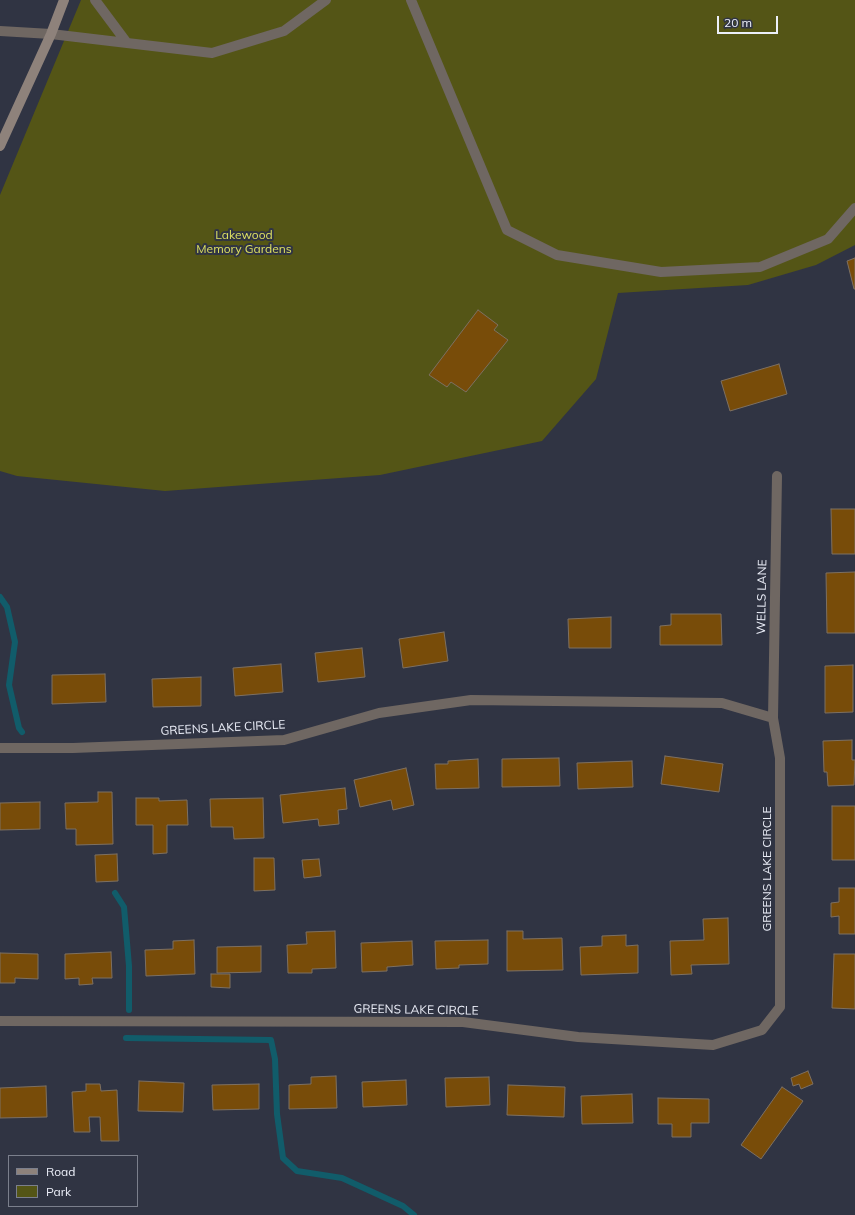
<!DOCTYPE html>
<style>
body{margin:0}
#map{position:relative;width:855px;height:1215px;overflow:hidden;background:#303443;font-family:Mulish,sans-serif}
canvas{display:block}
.legend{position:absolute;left:8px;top:1155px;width:130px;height:52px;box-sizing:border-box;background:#303443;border:1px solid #7b7f8c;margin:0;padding:5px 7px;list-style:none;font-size:12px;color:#eceff9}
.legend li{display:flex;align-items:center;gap:8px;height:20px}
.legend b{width:20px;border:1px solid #7b7f8c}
.scale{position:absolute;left:717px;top:16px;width:61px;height:18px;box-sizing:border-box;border:2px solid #eceff9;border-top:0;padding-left:5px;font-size:12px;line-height:14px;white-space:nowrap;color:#eceff9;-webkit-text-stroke:3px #303443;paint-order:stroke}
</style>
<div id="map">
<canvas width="855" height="1215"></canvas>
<ul class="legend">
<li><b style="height:5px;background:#8e827b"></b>Road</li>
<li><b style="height:11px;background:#545516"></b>Park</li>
</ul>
<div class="scale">20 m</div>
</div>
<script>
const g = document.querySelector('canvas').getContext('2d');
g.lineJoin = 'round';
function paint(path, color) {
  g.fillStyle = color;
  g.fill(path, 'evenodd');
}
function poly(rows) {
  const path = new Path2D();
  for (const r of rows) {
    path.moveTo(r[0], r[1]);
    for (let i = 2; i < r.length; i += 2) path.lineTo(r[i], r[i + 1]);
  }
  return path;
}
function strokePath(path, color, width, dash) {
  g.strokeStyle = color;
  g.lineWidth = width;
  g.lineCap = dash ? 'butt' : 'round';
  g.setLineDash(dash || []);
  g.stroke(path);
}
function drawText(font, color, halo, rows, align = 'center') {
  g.font = font + ' Mulish,sans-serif';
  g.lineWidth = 4;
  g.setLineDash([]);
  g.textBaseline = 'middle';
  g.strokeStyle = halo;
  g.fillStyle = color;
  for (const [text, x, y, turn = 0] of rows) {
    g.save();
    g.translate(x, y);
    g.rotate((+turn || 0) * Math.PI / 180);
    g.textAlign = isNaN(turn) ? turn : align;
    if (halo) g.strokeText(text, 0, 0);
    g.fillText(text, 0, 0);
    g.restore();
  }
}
const green = poly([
 [81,0,855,0,855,245,816,265,748,285,618,293,596,379,542,441,380,475,165,491,17,476,0,471,0,195]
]);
const stream = poly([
 [0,597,7,607,15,642,9,685,19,728,22,732],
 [115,893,124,907,129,966,129,1010],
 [126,1038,271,1040,275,1059,277,1114,283,1158,297,1171,342,1178,403,1206,414,1215]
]);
const building = poly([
 [855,258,855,289,854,289,847,261,855,258],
 [478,310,498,325,494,330,508,340,466,392,451,382,447,387,429,375,478,310],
 [779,364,787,394,730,411,721,381,779,364],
 [831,509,855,509,855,554,832,554,831,509],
 [855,572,855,633,827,633,826,573,855,572],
 [671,614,721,614,722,645,660,645,660,626,671,625,671,614],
 [611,617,611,648,569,648,568,619,611,617],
 [444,632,448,661,403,668,399,639,444,632],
 [362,648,365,677,318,682,315,653,362,648],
 [281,664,283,692,235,696,233,668,281,664],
 [853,665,853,712,825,713,825,666,853,665],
 [105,674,106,702,52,704,52,675,105,674],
 [201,677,201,706,153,707,152,679,201,677],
 [852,740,852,760,855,760,854,785,828,786,827,772,824,772,823,741,852,740],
 [665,756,723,764,719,792,661,784,665,756],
 [559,758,560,786,502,787,502,759,559,758],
 [478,759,479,788,436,789,435,764,448,764,448,761,478,759],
 [632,761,633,787,578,789,577,763,632,761],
 [406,768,414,805,393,810,391,800,360,807,354,780,406,768],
 [345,788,347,809,338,810,339,824,319,826,318,819,283,823,280,795,345,788],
 [98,792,112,792,113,844,76,845,76,829,66,829,65,803,98,802,98,792],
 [136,798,159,798,159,801,187,800,188,825,167,825,167,853,153,854,153,825,136,825,136,798],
 [263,798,264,838,234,839,233,827,211,827,210,799,263,798],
 [40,802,40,829,0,830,0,803,40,802],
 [832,806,855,806,855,860,832,860,832,806],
 [117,854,118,881,96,882,95,855,117,854],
 [254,858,274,858,275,890,254,891,254,858],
 [319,859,321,876,304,878,302,860,319,859],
 [839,888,855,888,855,934,839,934,839,916,831,917,831,903,839,902,839,888],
 [728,918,729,964,691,965,692,974,671,975,670,941,704,940,703,919,728,918],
 [335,931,336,968,312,969,312,973,288,973,287,945,307,944,306,932,335,931],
 [507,931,523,931,523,939,562,938,563,970,507,971,507,931],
 [626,935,626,946,638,945,638,973,581,975,580,947,602,946,602,936,626,935],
 [194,940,195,974,146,976,145,950,173,949,173,941,194,940],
 [488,940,488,964,459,965,459,968,436,969,435,941,488,940],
 [412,941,413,965,387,967,387,971,362,972,361,943,412,941],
 [261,946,261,972,217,973,217,947,261,946],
 [111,952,112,978,92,978,93,984,79,985,79,978,65,979,65,954,111,952],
 [0,953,38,954,38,979,15,978,15,983,0,983,0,953],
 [834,954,855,954,855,1009,832,1008,834,954],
 [211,974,230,974,230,988,211,987,211,974],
 [808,1071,813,1084,801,1089,799,1084,793,1086,791,1078,808,1071],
 [336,1076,337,1108,289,1109,289,1085,311,1084,311,1077,336,1076],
 [489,1077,490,1105,446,1107,445,1078,489,1077],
 [406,1080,407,1105,363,1107,362,1082,406,1080],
 [139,1081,184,1083,183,1112,138,1111,139,1081],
 [86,1084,100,1084,101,1091,117,1090,119,1141,101,1141,100,1117,89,1117,90,1132,74,1132,72,1092,86,1091,86,1084],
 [259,1084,259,1109,213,1110,212,1085,259,1084],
 [508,1085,565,1087,564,1117,507,1115,508,1085],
 [46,1086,47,1117,0,1118,0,1088,46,1086],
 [782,1087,803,1101,761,1159,741,1145,782,1087],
 [632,1094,633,1123,582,1124,581,1096,632,1094],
 [658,1098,709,1099,709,1123,691,1123,691,1137,672,1137,672,1124,658,1124,658,1098]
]);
const lane = poly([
 [95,0,127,43,212,53,284,31,326,0],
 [411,0,507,230,557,255,661,272,760,267,828,239,855,208],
 [51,34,127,43]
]);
const street = poly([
 [0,31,51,34],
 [0,748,73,748,284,740,379,713,471,700,722,703,773,718],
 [0,1021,463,1022,578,1037,713,1045,762,1030,780,1007,780,758,773,718,777,476]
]);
const secondary = poly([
 [0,146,51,34,64,0]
]);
const parkNames = [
 ["Lakewood",244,235],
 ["Memory Gardens",244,249]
];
const streetNames = [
 ["WELLS LANE",762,597,-89],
 ["GREENS LAKE CIRCLE",223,728,-3],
 ["GREENS LAKE CIRCLE",767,869,-90],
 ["GREENS LAKE CIRCLE",416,1010,1]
];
paint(green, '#545516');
strokePath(stream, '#115c6a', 6);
paint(building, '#784c09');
strokePath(building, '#7d7062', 1);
strokePath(lane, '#6f6762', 10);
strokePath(street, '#6f6762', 10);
strokePath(secondary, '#8e827b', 10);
drawText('12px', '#dde061', '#303443', parkNames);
drawText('12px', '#eceff9', '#303443', streetNames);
</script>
